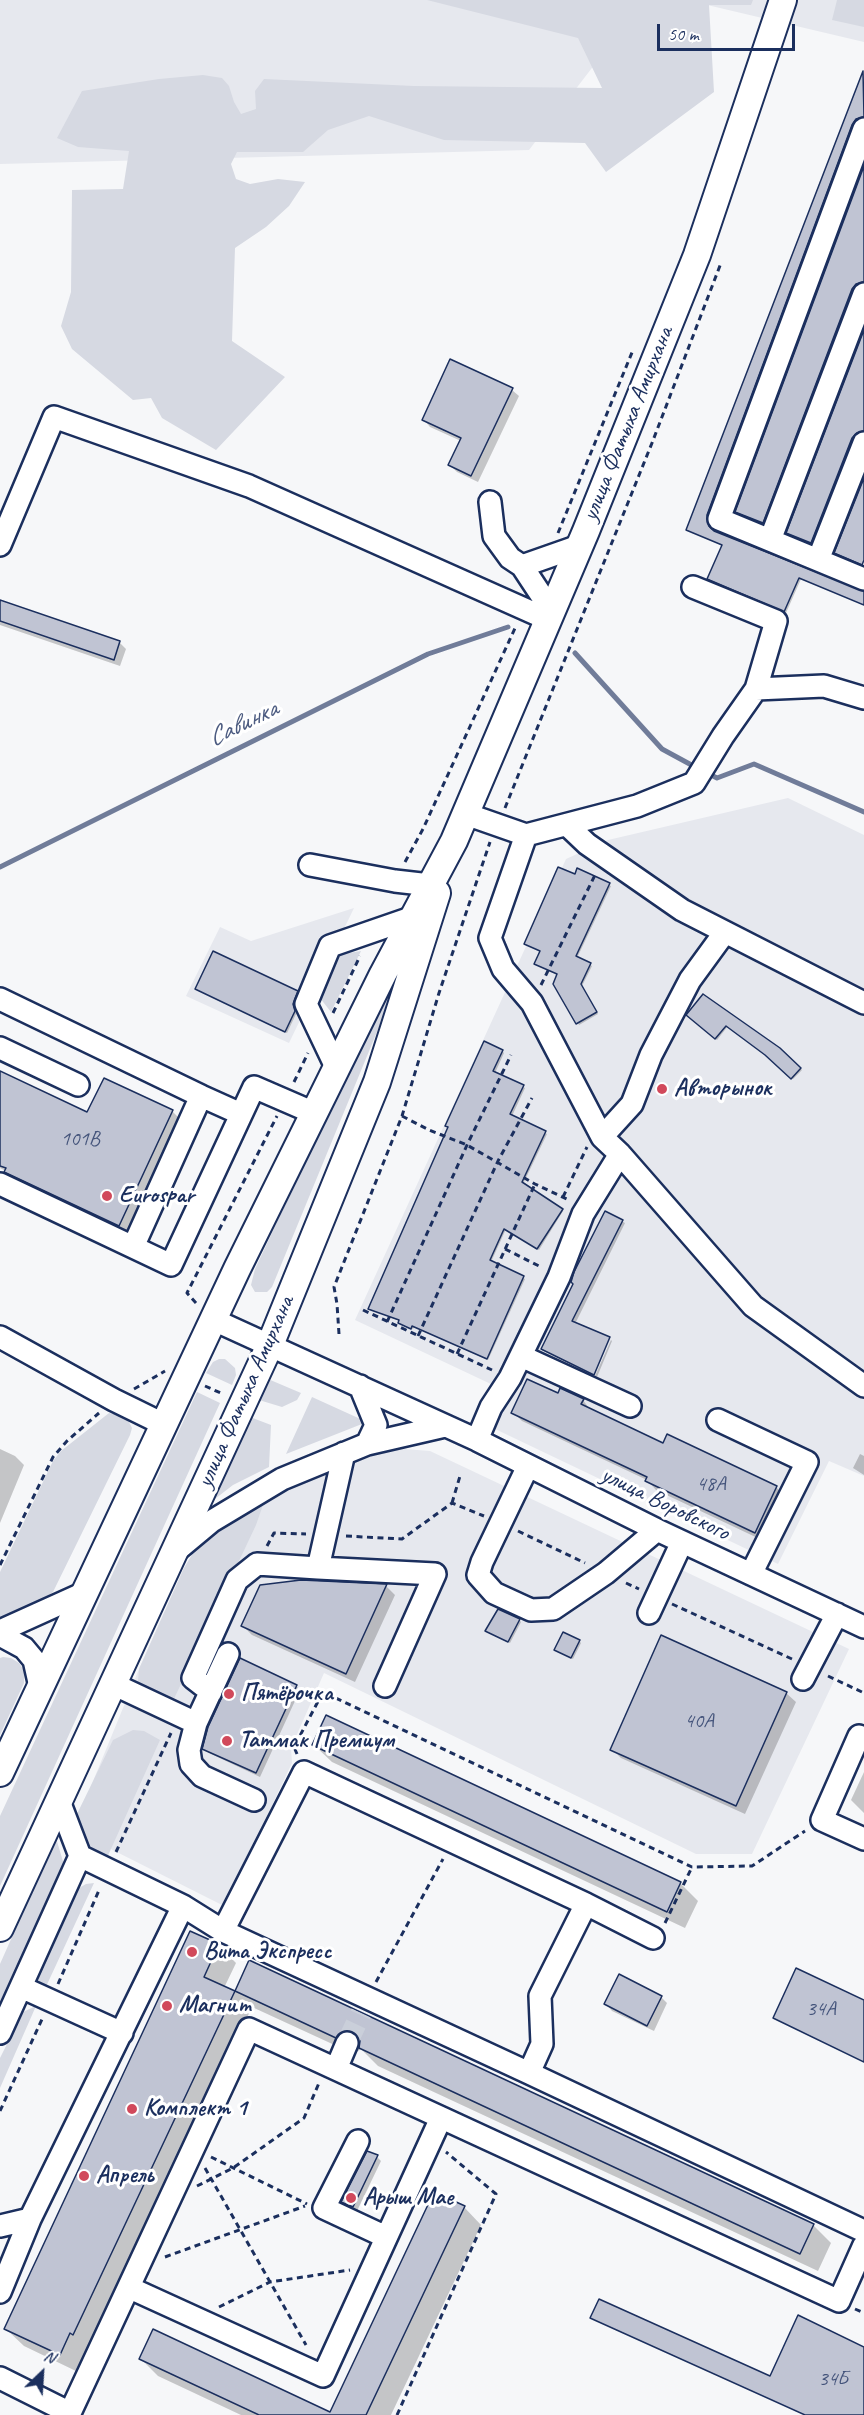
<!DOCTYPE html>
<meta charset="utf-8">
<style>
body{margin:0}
#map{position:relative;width:864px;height:2415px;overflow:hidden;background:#f6f7f9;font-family:Caveat,sans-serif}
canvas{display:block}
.north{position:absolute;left:12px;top:2343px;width:60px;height:60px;-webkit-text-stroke:4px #fff;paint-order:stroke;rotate:25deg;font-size:16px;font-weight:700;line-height:24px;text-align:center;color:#1b2f5e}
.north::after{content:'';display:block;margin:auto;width:21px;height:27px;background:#1b2f5e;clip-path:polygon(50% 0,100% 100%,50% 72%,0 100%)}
.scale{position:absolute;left:657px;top:24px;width:138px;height:27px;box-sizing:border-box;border:3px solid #1b2f5e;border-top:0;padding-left:8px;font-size:18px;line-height:21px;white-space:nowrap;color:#1b2f5e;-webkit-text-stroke:4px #fff;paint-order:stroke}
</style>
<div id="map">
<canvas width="864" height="2415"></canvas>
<div class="north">N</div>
<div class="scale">50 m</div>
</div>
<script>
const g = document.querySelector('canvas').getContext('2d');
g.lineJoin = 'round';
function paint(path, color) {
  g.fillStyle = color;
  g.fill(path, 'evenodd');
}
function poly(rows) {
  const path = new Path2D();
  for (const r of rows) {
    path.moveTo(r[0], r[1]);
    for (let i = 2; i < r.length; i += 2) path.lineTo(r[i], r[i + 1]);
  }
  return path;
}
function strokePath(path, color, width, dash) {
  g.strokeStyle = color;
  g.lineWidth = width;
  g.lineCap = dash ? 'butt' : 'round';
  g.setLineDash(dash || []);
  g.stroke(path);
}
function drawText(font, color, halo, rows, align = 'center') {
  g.font = font + ' Caveat,sans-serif';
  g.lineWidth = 6;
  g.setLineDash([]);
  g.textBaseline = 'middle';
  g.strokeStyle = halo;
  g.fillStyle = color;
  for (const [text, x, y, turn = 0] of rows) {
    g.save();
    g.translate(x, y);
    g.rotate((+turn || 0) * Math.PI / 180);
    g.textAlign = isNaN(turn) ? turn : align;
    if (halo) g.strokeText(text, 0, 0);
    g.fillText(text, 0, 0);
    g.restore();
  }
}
const built = poly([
 [0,0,644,0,529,150,0,164],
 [686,0,864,0,864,42],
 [788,798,864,835,864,1476,829,1461,778,1564,493,1428,510,1393,355,1320,566,859,608,840],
 [354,908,289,1043,186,996,220,927,251,941],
 [391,1448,430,1451,849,1649,752,1854,696,1854,324,1673,291,1748,292,1763,224,1906,73,1830,139,1669,184,1568,193,1553,265,1499,358,1455]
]);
const green = poly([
 [427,0,753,0,751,5,709,5,714,92,606,172,585,143,444,140,369,116,328,130,303,152,237,152,231,164,236,179,250,184,278,179,305,182,289,206,266,227,235,248,232,341,285,377,216,450,162,418,151,398,133,400,72,349,61,326,71,292,72,190,123,189,129,151,78,147,57,138,82,91,159,79,203,75,222,78,229,86,234,102,241,114,256,109,255,91,264,79,414,86,602,88,578,38],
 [837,0,864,0,864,27,832,20],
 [361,951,331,1012,320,998,319,978,336,955],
 [392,983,395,984,395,988,272,1287,267,1292,255,1292,251,1285,255,1269,389,984],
 [219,1359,225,1359,235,1368,236,1375,232,1385,206,1373,213,1362],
 [268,1379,301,1393,297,1400,282,1407,259,1400],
 [197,1392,220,1403,0,1886,0,1816],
 [312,1397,367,1422,286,1454],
 [109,1413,123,1416,129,1422,132,1428,130,1435,53,1592,37,1604,0,1620,0,1572,53,1461,61,1451],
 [250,1417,271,1425,269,1467,233,1485,211,1502],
 [265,1499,256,1525,172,1703,141,1689,138,1681,139,1669,184,1568,193,1553,202,1541,220,1524],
 [3,1657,11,1658,19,1663,24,1670,24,1683,0,1735,0,1658],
 [133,1730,144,1731,160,1740,106,1860,91,1853,83,1844,75,1825,76,1816,113,1740],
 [56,1838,65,1868,0,2012,0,1964],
 [94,1883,44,1991,37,1985,40,1973,70,1905,79,1888,86,1884],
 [36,2006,0,2088,0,2058,23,2012]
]);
const shadow = poly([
 [851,107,864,112,864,118,858,120,853,127,708,523,713,532,864,592,864,605,801,579,786,613,711,580,723,546,690,531],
 [864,170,864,283,854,291,765,524,739,513],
 [864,334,864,432,854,440,813,544,790,535],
 [512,390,519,396,478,482,457,472,450,465,461,441,430,427,424,420],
 [0,601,119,642,126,649,120,666,0,625],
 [575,876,611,886,577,958,592,966,582,986,598,1014,579,1025,559,974],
 [196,989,297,992,299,994,294,1006,296,1014,287,1033],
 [703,996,779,1049,802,1070,793,1079,769,1057,728,1026,717,1040,688,1015],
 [502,1051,504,1053,495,1073,525,1088,512,1116,547,1134,523,1184,563,1211,539,1250,506,1229,491,1262,525,1279,488,1360,414,1327,413,1329,401,1324,400,1321,369,1309],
 [0,1073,88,1114,172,1111,179,1118,126,1232,13,1179,6,1171,0,1168],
 [606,1213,625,1223,575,1324,608,1338,592,1375,543,1349],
 [611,1340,612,1341,597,1377,595,1376],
 [559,1395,583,1400,591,1411,664,1445,776,1487,785,1496,764,1541,656,1490,647,1480,522,1421,513,1412],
 [0,1449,15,1456,24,1465,0,1523],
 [860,1454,864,1456,864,1475,853,1468],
 [386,1586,395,1595,355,1682,252,1635,243,1626],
 [519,1620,521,1622,510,1643,489,1633],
 [662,1637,786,1693,796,1702,745,1814,621,1758,612,1749],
 [579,1641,581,1643,573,1659,558,1652],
 [296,1686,300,1690,260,1777,209,1753,204,1748],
 [314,1745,680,1883,698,1901,685,1928,332,1762],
 [864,1772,864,1813,851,1800],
 [218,1945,236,1963,224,1988,235,1993,249,1962,813,2225,831,2243,818,2271,378,2066,361,2049,354,2054,252,2007,91,2351,78,2372,24,2346,6,2329],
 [661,1997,667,2003,654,2031,612,2011,606,2004],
 [377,2157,381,2161,357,2211,347,2206,343,2202],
 [464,2207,481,2225,391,2415,337,2415],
 [592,2317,771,2378,864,2349,864,2415,805,2415],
 [141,2359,332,2415,241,2415,158,2376]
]);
const stream = poly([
 [575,653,662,749,697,768],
 [705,772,717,778,754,764,864,812],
 [0,867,428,654,508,627]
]);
const building = poly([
 [863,71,864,117,856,119,852,125,707,515,709,526,714,531,864,591,864,605,799,578,784,612,707,579,722,545,686,530,863,71],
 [864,166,864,282,856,284,852,289,763,523,735,512,864,166],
 [864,330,864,431,857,433,852,438,811,543,786,533,864,330],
 [450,359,513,388,471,476,448,465,461,438,422,420,450,359],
 [864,478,864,560,862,565,834,553,864,478],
 [0,600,120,641,114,660,0,621,0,600],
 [558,867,575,874,577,868,610,883,576,956,591,963,581,984,597,1012,576,1024,553,984,557,974,534,964,540,951,524,944,558,867],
 [213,951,298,991,293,1004,295,1011,285,1032,195,989,213,951],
 [703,994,780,1048,801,1068,791,1079,765,1055,726,1026,715,1039,686,1015,703,994],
 [484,1041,503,1050,493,1071,524,1085,510,1114,546,1131,522,1182,563,1209,537,1249,504,1229,490,1260,524,1276,487,1359,412,1326,411,1329,398,1323,399,1320,368,1309,448,1127,445,1126,484,1041],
 [0,1071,87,1112,104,1078,173,1110,119,1226,4,1172,6,1168,0,1166,0,1071],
 [605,1211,623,1220,572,1321,610,1337,594,1375,541,1349,573,1284,571,1282,574,1272,605,1211],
 [527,1379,558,1393,560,1388,584,1399,581,1404,663,1443,667,1434,777,1486,755,1533,645,1481,647,1477,511,1413,527,1379],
 [301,1580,387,1584,346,1674,241,1626,260,1585,301,1580],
 [498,1609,520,1619,508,1642,485,1631,498,1609],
 [563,1632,580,1640,571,1658,554,1650,563,1632],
 [661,1635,787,1692,736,1806,610,1750,661,1635],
 [240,1658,297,1685,256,1773,202,1749,208,1727,240,1658],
 [326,1715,681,1882,667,1912,312,1745,326,1715],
 [190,1931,219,1944,204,1977,235,1991,73,2335,70,2333,60,2355,4,2329,190,1931],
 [249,1960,814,2224,800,2254,359,2048,360,2041,352,2032,345,2030,336,2038,235,1991,249,1960],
 [796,1968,864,2000,864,2062,773,2018,796,1968],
 [619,1974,662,1996,647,2026,604,2004,619,1974],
 [367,2151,378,2155,353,2207,341,2202,367,2151],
 [434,2192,465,2206,366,2415,259,2415,139,2359,153,2329,330,2412,434,2192],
 [599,2299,770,2376,798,2315,864,2347,864,2415,805,2415,590,2318,599,2299]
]);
const minorTunnel = poly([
 [347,2043,361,2013]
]);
const path = poly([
 [558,533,633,350],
 [505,808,652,443,721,263],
 [405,862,423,829,516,626],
 [541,985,596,873],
 [333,1013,360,956],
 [294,1082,308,1053],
 [402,1116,429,1130,467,1145,535,1184,569,1200],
 [563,1197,587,1147],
 [505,1249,541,1267],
 [196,1303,187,1293,277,1116],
 [363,1310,492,1370],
 [387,1322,467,1145,511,1055],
 [339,1334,337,1304,334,1287,402,1116,439,993,490,842],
 [418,1336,498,1161,532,1098],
 [457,1354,535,1184],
 [205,1386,223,1394],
 [134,1389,165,1371],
 [452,1503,460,1476],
 [518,1531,585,1563],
 [346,1536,402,1539,452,1503,484,1516],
 [267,1546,274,1533,306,1534],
 [0,1565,53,1457,67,1441,99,1413],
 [626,1583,639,1589],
 [672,1604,792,1659],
 [828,1676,864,1693],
 [297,1754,294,1747,323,1692,692,1867,752,1866,805,1831],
 [116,1852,171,1733],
 [665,1923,692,1867],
 [376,1982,443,1859],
 [58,1984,100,1888],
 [0,2111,43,2017],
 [211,2157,307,2204],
 [205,2168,306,2345],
 [197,2186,233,2168,304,2118,319,2083],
 [165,2257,305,2206],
 [219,2307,270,2282,350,2270],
 [855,2309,864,2313],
 [397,2415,496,2194,446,2152]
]);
const minor = poly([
 [864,129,719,519,864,579],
 [490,502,494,536,510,558,522,566,551,610],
 [770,540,864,294],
 [0,545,54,417,249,486,547,619],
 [818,560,864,443],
 [522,566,579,546],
 [693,587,776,621,756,689],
 [466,814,526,835,637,806,694,783,723,736,756,689,824,686,864,698],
 [567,825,587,844,682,910,864,1003],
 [526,835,490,938,503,969,532,1003,602,1137,620,1154,753,1306,864,1386],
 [310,865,395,881,430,885],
 [0,999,201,1096],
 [0,1048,78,1085],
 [336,1067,306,1004,330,946,411,918],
 [602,1137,632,1104,651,1055,690,980,725,932],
 [0,1184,171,1265,254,1087,314,1113],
 [133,1247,201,1096,241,1114],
 [214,1320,477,1440,657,1530,864,1627],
 [0,1337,114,1400,165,1425],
 [521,1356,630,1406],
 [360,1386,376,1425,367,1444],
 [718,1420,807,1462,751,1574],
 [477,1440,491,1407,510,1378,559,1277,583,1214,620,1154],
 [528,1466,482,1562,478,1575,494,1593,531,1610,553,1609,606,1573,657,1530],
 [176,1551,212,1521,282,1479,367,1444,445,1426],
 [318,1568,435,1574,385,1686],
 [649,1613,682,1542],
 [0,1631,84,1593],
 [0,1635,24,1648,34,1660,40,1687],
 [803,1679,837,1614],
 [113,1684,196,1723,189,1750,191,1764,202,1776,254,1800],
 [211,1692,193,1678,237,1580,257,1564,318,1568,344,1453],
 [196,1723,228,1654],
 [864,1738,859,1736,822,1820,864,1839],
 [80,1856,183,1906,223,1931,529,2073,864,2231],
 [586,1904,653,1938],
 [223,1931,304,1772,586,1904,540,1996,542,2044,529,2073],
 [21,1987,122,2033],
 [0,2033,80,1856,59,1801],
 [336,2069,347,2043],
 [358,2141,324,2208,386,2237],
 [0,2226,30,2219,183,1906],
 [130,2288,323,2376,441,2118],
 [0,2292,30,2219],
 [0,2378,70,2413],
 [69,2415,249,2029,839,2301,864,2245]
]);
const major = poly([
 [0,1773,237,1269,383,974,454,841,586,531,697,255,783,0],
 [0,1928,270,1345,377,1082,437,893]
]);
const markers = [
 [662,1089,6,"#d1495b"],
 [107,1196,6,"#d1495b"],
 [229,1694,6,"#d1495b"],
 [227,1741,6,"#d1495b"],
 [192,1952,6,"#d1495b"],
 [167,2006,6,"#d1495b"],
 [132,2109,6,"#d1495b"],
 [84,2176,6,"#d1495b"],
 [351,2198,6,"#d1495b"]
];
const numberNames = [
 ["101В",80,1139],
 ["48А",711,1484],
 ["40А",699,1721],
 ["34А",821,2009],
 ["34Б",833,2379]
];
const streetNames = [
 ["улица Фатыха Амирхана",628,424,-68],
 ["улица Фатыха Амирхана",246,1392,-66],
 ["улица Воровского",665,1504,26]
];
const poiNames = [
 ["Авторынок",674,1089],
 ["Eurospar",119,1196],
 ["Пятёрочка",241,1694],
 ["Татмак Премиум",239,1741],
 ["Вита Экспресс",204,1952],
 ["Магнит",179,2006],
 ["Комплект 1",144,2109],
 ["Апрель",96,2176],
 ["Арыш Мае",363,2198]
];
const waterNames = [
 ["Савинка",243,724,-26]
];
paint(built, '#e6e8ee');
paint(green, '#d6d9e2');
paint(shadow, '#0003');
strokePath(stream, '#707c99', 5);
paint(building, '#c0c4d3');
strokePath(building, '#1b2f5e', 1.5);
strokePath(minorTunnel, '#cacfda', 21, [21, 10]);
strokePath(minor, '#1b2f5e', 26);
strokePath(major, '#1b2f5e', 30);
strokePath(path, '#1b2f5e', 3, [6, 4.5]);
strokePath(minor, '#fff', 21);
strokePath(major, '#fff', 26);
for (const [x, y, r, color] of markers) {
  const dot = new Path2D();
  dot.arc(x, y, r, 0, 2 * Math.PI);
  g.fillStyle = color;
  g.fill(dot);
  strokePath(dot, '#fff', 2);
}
drawText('21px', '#44547b', null, numberNames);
drawText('24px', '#1b2f5e', '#fff', streetNames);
drawText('bold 24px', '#1b2f5e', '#fff', poiNames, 'left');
drawText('italic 26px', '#4d5c81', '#fff', waterNames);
</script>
